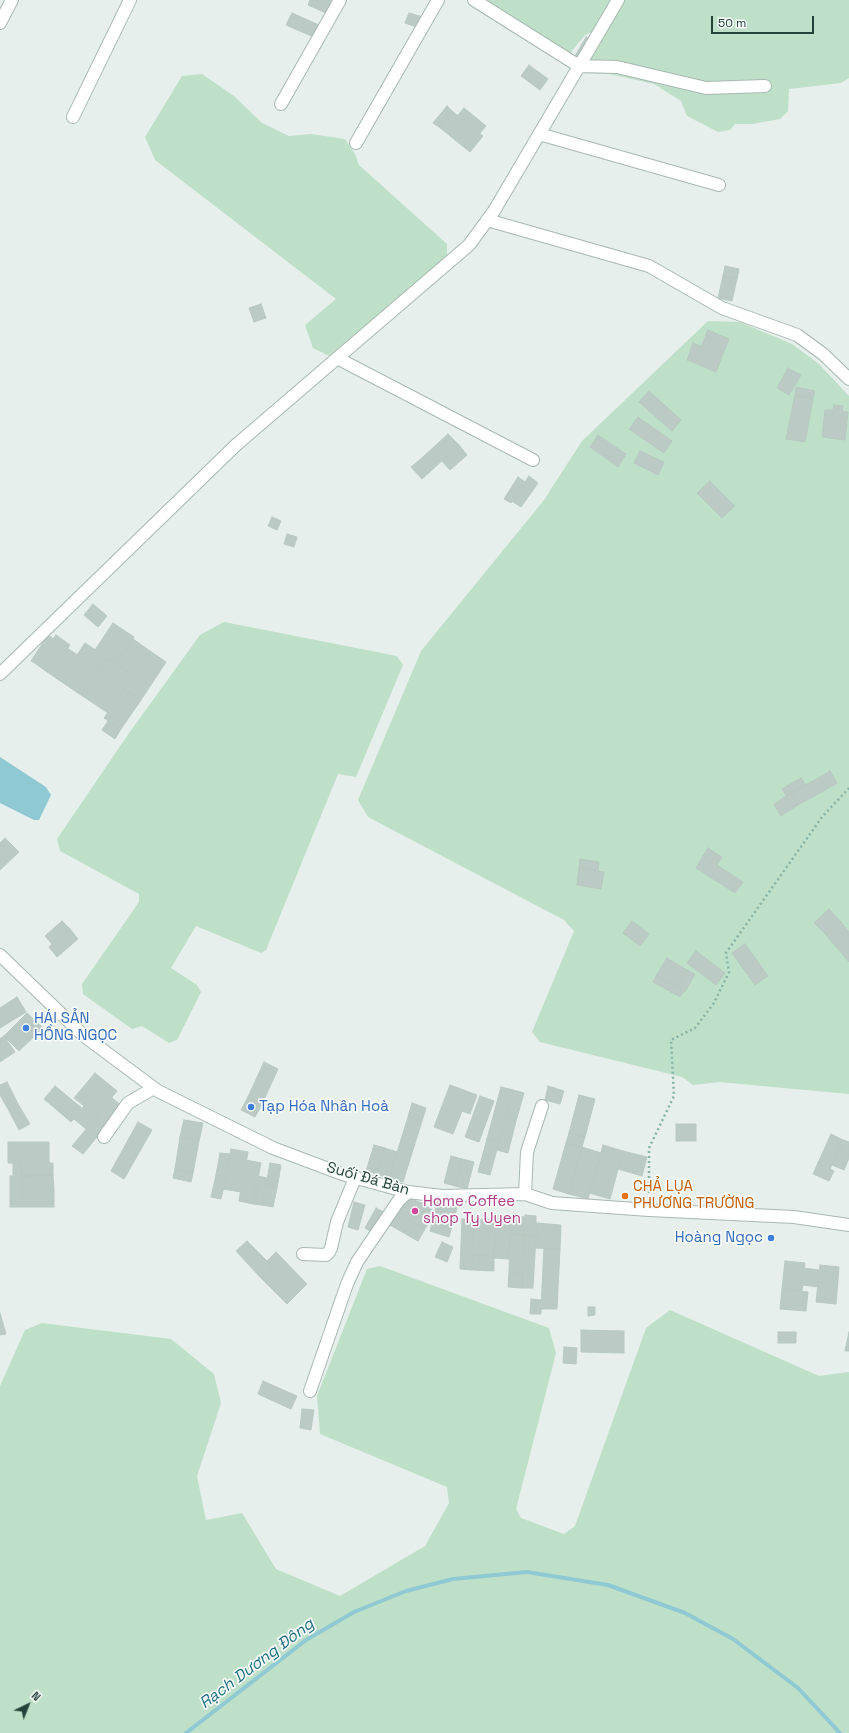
<!DOCTYPE html>
<meta charset="utf-8">
<style>
body{margin:0}
#map{position:relative;width:849px;height:1733px;overflow:hidden;background:#e6efeb;font-family:"Space Grotesk",sans-serif}
canvas{display:block}
.north{position:absolute;left:8px;top:1685px;width:40px;height:40px;-webkit-text-stroke:3px #f7fbf9;paint-order:stroke;rotate:43deg;font-size:11px;font-weight:700;line-height:16px;text-align:center;color:#24423a}
.north::after{content:'';display:block;margin:auto;width:14px;height:18px;background:#24423a;clip-path:polygon(50% 0,100% 100%,50% 72%,0 100%)}
.scale{position:absolute;left:711px;top:16px;width:103px;height:18px;box-sizing:border-box;border:2px solid #24423a;border-top:0;padding-left:5px;font-size:12px;line-height:14px;white-space:nowrap;color:#24423a;-webkit-text-stroke:3px #f7fbf9;paint-order:stroke}
</style>
<div id="map">
<canvas width="849" height="1733"></canvas>
<div class="north">N</div>
<div class="scale">50 m</div>
</div>
<script>
const g = document.querySelector('canvas').getContext('2d');
g.lineJoin = 'round';
function paint(path, color) {
  g.fillStyle = color;
  g.fill(path, 'evenodd');
}
function poly(rows) {
  const path = new Path2D();
  for (const r of rows) {
    path.moveTo(r[0], r[1]);
    for (let i = 2; i < r.length; i += 2) path.lineTo(r[i], r[i + 1]);
  }
  return path;
}
function strokePath(path, color, width, dash) {
  g.strokeStyle = color;
  g.lineWidth = width;
  g.lineCap = dash ? 'butt' : 'round';
  g.setLineDash(dash || []);
  g.stroke(path);
}
function drawText(font, color, halo, rows, align = 'center') {
  g.font = font + ' "Space Grotesk",sans-serif';
  g.lineWidth = 3.5;
  g.setLineDash([]);
  g.textBaseline = 'middle';
  g.strokeStyle = halo;
  g.fillStyle = color;
  for (const [text, x, y, turn = 0] of rows) {
    g.save();
    g.translate(x, y);
    g.rotate((+turn || 0) * Math.PI / 180);
    g.textAlign = isNaN(turn) ? turn : align;
    if (halo) g.strokeText(text, 0, 0);
    g.fillText(text, 0, 0);
    g.restore();
  }
}
const green = poly([
 [477,0,612,0,597,29,585,35,571,52,565,56],
 [621,0,849,0,849,78,841,83,789,89,788,111,780,119,752,124,735,124,730,130,718,132,687,116,681,101,654,84,609,74,583,73,584,63],
 [202,74,234,96,262,123,289,136,311,134,345,139,355,154,359,165,447,244,447,257,329,356,313,348,305,325,336,299,155,160,145,137,182,76],
 [708,321,740,322,792,344,819,364,849,396,849,1094,719,1082,693,1085,682,1077,540,1042,532,1032,574,931,564,920,368,817,358,800,421,651,544,500,582,441],
 [224,622,397,656,403,665,356,777,338,774,266,950,261,953,196,926,171,968,197,985,201,992,177,1040,169,1043,142,1026,132,1029,83,994,82,984,139,902,139,894,60,851,57,839,127,736,200,635],
 [380,1266,549,1328,556,1353,516,1509,521,1518,564,1534,575,1526,646,1328,670,1310,819,1376,849,1372,849,1733,0,1733,0,1386,25,1330,42,1323,171,1339,214,1374,221,1403,197,1476,206,1520,242,1513,276,1569,340,1596,425,1546,449,1503,447,1487,320,1434,317,1396,367,1269]
]);
const water = poly([
 [0,757,46,787,51,795,39,820,34,820,0,803]
]);
const stream = poly([
 [186,1733,306,1640,354,1612,406,1591,453,1579,527,1572,608,1585,685,1613,733,1639,798,1688,840,1733]
]);
const building = poly([
 [310,0,331,0,326,13,308,5,310,0],
 [292,13,321,26,316,38,286,25,292,13],
 [409,13,423,17,420,28,405,23,409,13],
 [586,37,592,40,580,61,574,58,586,37],
 [529,65,548,79,540,90,521,76,529,65],
 [447,106,452,111,439,127,433,123,447,106],
 [464,108,486,126,480,133,458,115,464,108],
 [452,111,483,136,470,152,439,127,452,111],
 [725,266,739,269,737,279,723,276,725,266],
 [723,276,737,279,732,301,718,298,723,276],
 [261,304,266,318,254,322,249,308,261,304],
 [708,330,729,339,716,372,695,363,708,330],
 [693,343,701,346,695,363,687,360,693,343],
 [788,368,801,375,789,395,777,388,788,368],
 [796,387,815,391,813,399,795,395,796,387],
 [649,391,681,420,672,431,639,402,649,391],
 [795,395,813,399,805,442,786,439,795,395],
 [834,405,843,406,842,411,848,412,845,440,822,437,825,410,833,410,834,405],
 [638,417,672,441,664,453,629,429,638,417],
 [448,434,459,445,433,469,423,457,448,434],
 [598,435,626,454,618,467,590,447,598,435],
 [459,445,467,455,450,470,442,461,459,445],
 [640,451,664,462,658,475,634,463,640,451],
 [423,457,433,469,422,479,411,467,423,457],
 [529,476,538,483,521,507,512,501,529,476],
 [518,477,525,482,511,503,504,499,518,477],
 [710,481,735,506,722,518,697,493,710,481],
 [272,517,281,521,277,530,268,526,272,517],
 [287,534,297,537,294,547,284,544,287,534],
 [93,604,107,616,98,627,84,615,93,604],
 [113,623,134,637,116,664,95,650,113,623],
 [48,635,54,639,36,664,31,661,48,635],
 [56,635,70,645,50,674,36,664,56,635],
 [133,639,150,651,133,675,116,664,133,639],
 [85,643,107,658,99,669,77,655,85,643],
 [67,648,99,669,81,695,50,674,67,648],
 [150,651,166,662,141,700,124,689,150,651],
 [107,658,133,675,108,713,81,695,107,658],
 [124,689,141,700,121,729,104,718,124,689],
 [108,721,121,729,115,739,102,730,108,721],
 [830,771,837,783,827,789,820,777,830,771],
 [820,777,827,789,798,805,791,793,820,777],
 [801,778,806,785,786,796,782,789,801,778],
 [791,793,798,805,781,816,774,804,791,793],
 [5,838,19,852,0,870,0,843,5,838],
 [708,848,722,857,717,865,703,856,708,848],
 [703,856,743,882,735,893,696,868,703,856],
 [580,859,599,862,598,870,579,868,580,859],
 [579,868,604,872,601,889,577,885,579,868],
 [829,909,841,922,826,935,814,923,829,909],
 [62,921,70,929,52,944,45,936,62,921],
 [632,921,649,934,640,946,623,933,632,921],
 [841,922,849,932,849,962,826,935,841,922],
 [70,929,78,939,57,957,49,947,70,929],
 [745,944,768,976,755,985,732,953,745,944],
 [696,951,725,973,716,985,687,963,696,951],
 [667,958,687,970,677,988,656,976,667,958],
 [687,970,695,974,685,992,677,988,687,970],
 [656,976,684,991,680,997,653,982,656,976],
 [17,997,26,1012,0,1028,0,1008,17,997],
 [27,1013,43,1028,19,1051,4,1036,27,1013],
 [4,1036,15,1052,0,1062,0,1039,4,1036],
 [264,1062,278,1069,262,1104,248,1097,264,1062],
 [95,1073,117,1091,97,1116,74,1098,95,1073],
 [7,1082,18,1104,8,1109,0,1095,0,1085,7,1082],
 [450,1085,477,1095,470,1114,462,1111,453,1134,434,1127,450,1085],
 [55,1086,83,1109,71,1122,44,1099,55,1086],
 [548,1086,564,1091,560,1104,545,1100,548,1086],
 [501,1087,513,1090,499,1142,487,1139,501,1087],
 [513,1090,524,1093,516,1121,505,1118,513,1090],
 [579,1095,595,1099,585,1137,569,1133,579,1095],
 [480,1096,494,1101,479,1142,465,1137,480,1096],
 [248,1097,262,1104,255,1117,241,1110,248,1097],
 [112,1098,122,1106,83,1154,72,1146,112,1098],
 [412,1103,426,1108,422,1121,408,1117,412,1103],
 [18,1104,30,1124,19,1130,8,1109,18,1104],
 [84,1106,97,1116,86,1129,74,1119,84,1106],
 [408,1117,422,1121,403,1182,389,1178,408,1117],
 [505,1118,516,1121,508,1153,497,1150,505,1118],
 [184,1120,203,1123,199,1141,180,1137,184,1120],
 [138,1122,152,1130,124,1179,111,1171,138,1122],
 [676,1124,696,1124,696,1141,676,1141,676,1124],
 [569,1133,585,1137,582,1147,566,1143,569,1133],
 [831,1134,843,1140,830,1169,818,1163,831,1134],
 [180,1137,199,1141,193,1173,175,1169,180,1137],
 [487,1139,499,1142,490,1175,478,1172,487,1139],
 [843,1140,849,1142,849,1158,844,1170,832,1165,843,1140],
 [8,1142,49,1142,49,1163,8,1163,8,1142],
 [566,1143,582,1147,569,1194,553,1189,566,1143],
 [374,1145,385,1148,377,1174,366,1171,374,1145],
 [603,1145,623,1151,610,1199,590,1193,603,1145],
 [582,1147,601,1153,588,1199,569,1194,582,1147],
 [385,1148,397,1152,389,1178,377,1174,385,1148],
 [231,1149,248,1152,241,1192,223,1189,231,1149],
 [623,1151,647,1157,642,1176,618,1169,623,1151],
 [220,1153,230,1154,226,1177,216,1175,220,1153],
 [451,1156,462,1159,455,1186,444,1183,451,1156],
 [462,1159,474,1162,467,1189,455,1186,462,1159],
 [246,1160,261,1163,253,1204,239,1201,246,1160],
 [13,1163,21,1163,22,1176,13,1176,13,1163],
 [21,1163,53,1163,53,1175,22,1176,21,1163],
 [270,1163,281,1165,277,1188,266,1185,270,1163],
 [818,1163,834,1171,829,1181,813,1174,818,1163],
 [175,1169,193,1173,191,1182,173,1178,175,1169],
 [53,1175,54,1190,22,1190,22,1176,53,1175],
 [216,1175,226,1177,221,1199,211,1197,216,1175],
 [10,1176,22,1176,22,1207,10,1207,10,1176],
 [258,1176,267,1178,262,1205,253,1204,258,1176],
 [266,1185,277,1188,273,1207,262,1205,266,1185],
 [22,1190,54,1190,54,1207,22,1207,22,1190],
 [406,1197,422,1203,435,1212,425,1229,395,1211,406,1197],
 [354,1202,365,1205,358,1230,348,1227,354,1202],
 [437,1203,457,1208,449,1237,430,1231,437,1203],
 [376,1208,385,1213,373,1233,365,1228,376,1208],
 [395,1211,425,1229,418,1241,388,1224,395,1211],
 [496,1215,511,1216,509,1259,494,1258,496,1215],
 [525,1215,536,1216,536,1236,524,1235,525,1215],
 [511,1216,525,1217,524,1235,510,1234,511,1216],
 [462,1219,474,1219,472,1270,460,1269,462,1219],
 [474,1219,496,1220,494,1256,473,1255,474,1219],
 [536,1223,561,1225,560,1249,535,1248,536,1223],
 [510,1234,524,1235,523,1273,509,1273,510,1234],
 [524,1235,536,1236,533,1288,522,1288,524,1235],
 [247,1241,273,1267,261,1278,236,1251,247,1241],
 [442,1242,453,1247,447,1262,435,1257,442,1242],
 [544,1248,560,1249,558,1288,542,1288,544,1248],
 [276,1252,307,1284,298,1293,267,1261,276,1252],
 [473,1255,494,1256,494,1271,472,1270,473,1255],
 [785,1261,805,1263,802,1291,782,1289,785,1261],
 [820,1265,839,1267,836,1304,816,1302,820,1265],
 [273,1267,298,1293,287,1304,261,1278,273,1267],
 [804,1268,819,1270,818,1287,802,1285,804,1268],
 [509,1273,523,1273,522,1288,508,1287,509,1273],
 [542,1288,558,1288,557,1309,541,1309,542,1288],
 [782,1289,808,1292,806,1311,780,1309,782,1289],
 [531,1299,541,1300,541,1314,530,1314,531,1299],
 [588,1307,595,1307,595,1315,588,1316,588,1307],
 [0,1313,6,1334,0,1335,0,1313],
 [581,1330,624,1331,624,1353,581,1352,581,1330],
 [778,1332,796,1332,796,1343,778,1343,778,1332],
 [849,1332,849,1351,845,1351,849,1332],
 [564,1347,577,1348,576,1364,563,1363,564,1347],
 [263,1381,297,1396,291,1409,258,1394,263,1381],
 [302,1409,314,1410,311,1430,300,1428,302,1409]
]);
const path = poly([
 [649,1198,649,1148,674,1096,671,1040,695,1028,714,1003,729,972,726,953,822,817,849,788]
]);
const minor = poly([
 [474,0,579,66,617,67,706,88,765,86],
 [0,23,12,0],
 [281,104,340,0],
 [73,117,130,0],
 [539,134,719,185],
 [356,143,438,0],
 [487,220,649,266,722,308,797,335,823,354,849,379],
 [337,358,533,460],
 [0,674,236,445,469,245,494,211,618,0],
 [0,955,84,1036,158,1091,273,1148,342,1174,408,1192,442,1196,525,1194,552,1203,649,1210,794,1217,849,1225],
 [104,1137,128,1103,154,1088],
 [525,1194,527,1152,542,1106],
 [303,1254,326,1255,329,1252,331,1248,337,1222,355,1178],
 [310,1391,347,1284,357,1262,399,1200,408,1192]
]);
const markers = [
 [26,1028,4,"#3f7fe0"],
 [251,1107,4,"#3f7fe0"],
 [625,1196,4,"#e8710a"],
 [415,1211,4,"#d1479c"],
 [771,1238,4,"#3f7fe0"]
];
const shopNames = [
 ["HÁI SẢN",34,1019],
 ["HỒNG NGỌC",34,1036],
 ["Tạp Hóa Nhân Hoà",259,1107],
 ["Hoàng Ngọc",763,1238,"right"]
];
const streetNames = [
 ["Suối Đá Bàn",368,1179,16]
];
const foodNames = [
 ["CHẢ LỤA",633,1187],
 ["PHƯƠNG TRƯỜNG",633,1204]
];
const hotelNames = [
 ["Home Coffee",423,1202],
 ["shop Ty Uyen",423,1219]
];
const waterNames = [
 ["Rạch Dương Đông",257,1664,-37]
];
paint(green, '#bfe0c8');
paint(water, '#8ec9d4');
strokePath(stream, '#8ec9d4', 4);
paint(building, '#bbcac4');
strokePath(building, '#b8c9c2', 1);
strokePath(minor, '#a8b8b2', 14);
strokePath(path, '#86b3a5', 2.5, [2, 3]);
strokePath(minor, '#fff', 12);
for (const [x, y, r, color] of markers) {
  const dot = new Path2D();
  dot.arc(x, y, r, 0, 2 * Math.PI);
  g.fillStyle = color;
  g.fill(dot);
  strokePath(dot, '#f7fbf9', 1.5);
}
drawText('15px', '#366cbe', '#f7fbf9', shopNames, 'left');
drawText('15px', '#24423a', '#f7fbf9', streetNames);
drawText('15px', '#c56008', '#f7fbf9', foodNames, 'left');
drawText('15px', '#b23c85', '#f7fbf9', hotelNames, 'left');
drawText('italic 16px', '#1c6f80', '#f7fbf9', waterNames);
</script>
